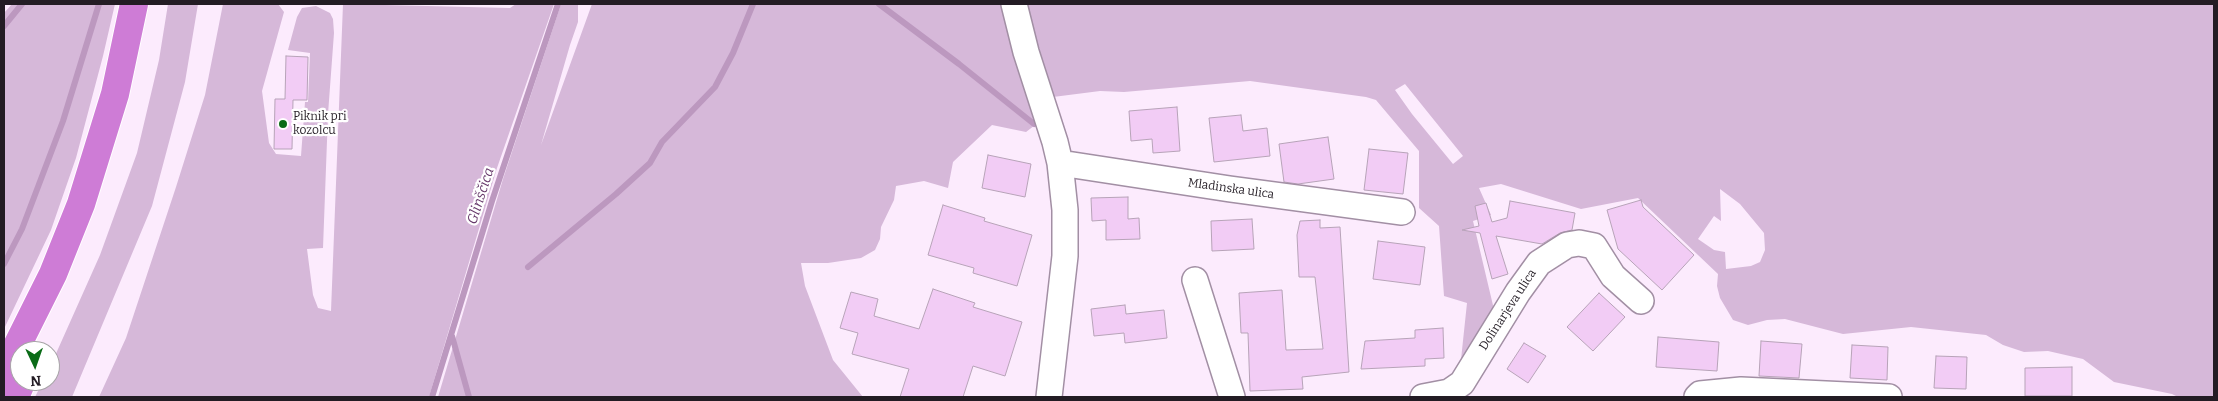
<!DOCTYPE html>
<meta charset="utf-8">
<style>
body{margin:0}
#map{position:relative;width:2218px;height:401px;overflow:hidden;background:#fcebfd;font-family:Bitter,serif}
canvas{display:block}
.frame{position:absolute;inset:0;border:5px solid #231c24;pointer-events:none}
.north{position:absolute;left:10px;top:341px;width:50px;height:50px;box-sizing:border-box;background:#fff;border:1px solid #a7a4a7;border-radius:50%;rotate:177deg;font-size:14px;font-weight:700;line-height:20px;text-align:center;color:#231c24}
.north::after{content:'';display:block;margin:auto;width:18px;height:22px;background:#0a6b17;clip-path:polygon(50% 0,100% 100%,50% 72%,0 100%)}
</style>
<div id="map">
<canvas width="2218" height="401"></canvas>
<div class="frame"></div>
<div class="north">N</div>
</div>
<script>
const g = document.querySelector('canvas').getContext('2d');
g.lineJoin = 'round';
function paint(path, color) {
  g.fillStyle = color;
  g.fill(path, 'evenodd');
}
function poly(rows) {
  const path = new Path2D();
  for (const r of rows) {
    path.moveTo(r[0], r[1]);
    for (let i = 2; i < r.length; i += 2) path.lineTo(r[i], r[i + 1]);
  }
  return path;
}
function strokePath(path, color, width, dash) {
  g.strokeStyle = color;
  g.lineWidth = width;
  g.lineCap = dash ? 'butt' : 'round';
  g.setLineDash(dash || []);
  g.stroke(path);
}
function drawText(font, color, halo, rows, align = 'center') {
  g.font = font + ' Bitter,serif';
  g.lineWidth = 4.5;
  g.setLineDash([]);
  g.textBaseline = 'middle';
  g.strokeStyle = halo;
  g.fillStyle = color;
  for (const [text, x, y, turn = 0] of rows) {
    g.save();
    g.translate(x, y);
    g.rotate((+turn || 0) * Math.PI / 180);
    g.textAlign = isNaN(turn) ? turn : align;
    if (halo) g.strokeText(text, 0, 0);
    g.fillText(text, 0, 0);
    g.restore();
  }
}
const green = poly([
 [12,4,115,4,103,56,76,158,51,230,4,329,4,13],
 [168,4,198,4,185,82,152,206,72,397,35,397,43,381,50,381,50,367,100,255,137,153,159,60],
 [223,4,278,4,284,12,262,91,269,143,276,154,301,156,305,102,308,102,310,53,288,50,297,17,302,8,316,6,330,13,333,19,334,33,328,114,323,248,307,249,313,295,318,308,331,311,343,4,510,8,516,4,554,4,497,168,429,397,99,397,126,338,176,187,205,95],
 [561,4,578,4,578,22,570,45,541,145,592,4,1007,4,1043,119,1026,132,992,125,953,162,948,188,924,181,896,186,894,200,881,227,880,239,875,250,861,258,828,263,801,263,805,286,833,360,863,397,438,397,503,179],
 [1022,4,2214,4,2214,397,2178,397,2172,394,2114,382,2083,359,2048,351,2024,352,2003,345,1986,335,1911,327,1843,334,1785,319,1767,320,1748,325,1733,320,1720,298,1717,286,1718,274,1638,198,1581,209,1501,184,1479,188,1491,215,1473,221,1496,318,1460,369,1467,303,1444,296,1439,226,1419,208,1419,151,1376,100,1366,97,1250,81,1124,92,1100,91,1053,97],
 [1405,84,1463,156,1453,164,1412,114,1395,90],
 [1720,189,1740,204,1764,233,1765,250,1760,262,1751,266,1726,269,1725,252,1714,250,1698,239,1714,216,1721,221]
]);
const stream = poly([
 [879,4,959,64,1034,124],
 [4,26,22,4],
 [4,264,22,229,63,121,99,4],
 [528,267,616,194,650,163,662,142,715,87,733,53,753,4],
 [452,336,469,397],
 [432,397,492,201,558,4]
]);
const building = poly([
 [286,56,308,57,307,100,293,100,292,149,274,149,275,99,285,99,286,56],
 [1177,107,1180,151,1153,153,1152,139,1131,141,1129,111,1177,107],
 [1241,115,1243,131,1267,128,1270,156,1214,162,1209,118,1241,115],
 [1328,137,1334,179,1298,184,1284,182,1279,144,1328,137],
 [1369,149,1408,153,1403,194,1364,190,1369,149],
 [988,155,1031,164,1025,197,982,188,988,155],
 [1128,197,1128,219,1139,218,1140,239,1106,240,1106,220,1092,221,1091,198,1128,197],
 [1641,200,1643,207,1694,255,1662,290,1618,249,1607,210,1641,200],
 [1510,201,1575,213,1572,230,1560,233,1542,244,1496,236,1508,274,1492,279,1480,233,1462,230,1479,226,1475,206,1486,203,1492,222,1507,218,1510,201],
 [943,205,985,218,984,221,1032,235,1017,286,973,273,974,268,928,255,943,205],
 [1252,219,1254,249,1212,251,1211,221,1252,219],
 [1320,220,1320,228,1340,227,1349,372,1302,377,1303,389,1250,391,1248,333,1241,333,1239,293,1282,290,1286,350,1323,349,1315,277,1299,277,1297,235,1300,221,1320,220],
 [1378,241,1425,247,1420,285,1373,279,1378,241],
 [933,289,975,303,973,307,1022,322,1005,376,973,366,963,397,900,397,909,369,852,354,858,333,840,328,851,292,878,299,874,316,919,329,933,289],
 [1599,293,1625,317,1593,351,1567,327,1599,293],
 [1125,305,1126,314,1164,310,1167,338,1125,343,1124,333,1094,336,1091,309,1125,305],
 [1443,328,1444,358,1425,359,1425,366,1361,369,1365,341,1415,338,1415,330,1443,328],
 [1658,337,1719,342,1717,371,1656,367,1658,337],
 [1761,341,1802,344,1799,378,1759,376,1761,341],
 [1524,343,1546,356,1528,383,1507,369,1524,343],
 [1852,345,1888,347,1887,380,1850,378,1852,345],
 [1936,356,1967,357,1966,389,1934,388,1936,356],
 [2072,367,2072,396,2025,396,2025,368,2072,367]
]);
const street = poly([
 [1014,4,1026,52,1055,142,1060,163,1065,210,1065,256,1049,397],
 [1060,163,1230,189,1402,212],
 [1195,280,1232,397],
 [1423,397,1449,392,1462,383,1518,292,1539,263,1567,245,1579,243,1594,246,1613,276,1641,301],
 [1697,397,1700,394,1741,390,1889,397]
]);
const highway = poly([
 [4,372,53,274,81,204,115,94,134,4],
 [15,397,22,381]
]);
const markers = [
 [283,124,5,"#0a6b17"]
];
const poiNames = [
 ["Piknik pri",293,117],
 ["kozolcu",293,131]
];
const streetNames = [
 ["Mladinska ulica",1231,189,8],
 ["Dolinarjeva ulica",1508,310,-57]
];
const waterNames = [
 ["Glinščica",481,196,-72]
];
paint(green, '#d6b8d9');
strokePath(stream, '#bc98bf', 6);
paint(building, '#f2ccf5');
strokePath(building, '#b7a3b8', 1);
strokePath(street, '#a28fa4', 28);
strokePath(highway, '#fff', 30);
strokePath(street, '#fff', 25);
strokePath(highway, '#ce7cd6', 28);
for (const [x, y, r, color] of markers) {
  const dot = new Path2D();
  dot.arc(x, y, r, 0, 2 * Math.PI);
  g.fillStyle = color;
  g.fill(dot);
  strokePath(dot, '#fff', 2);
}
drawText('12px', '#231c24', '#fff', poiNames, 'left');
drawText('12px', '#231c24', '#fff', streetNames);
drawText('italic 14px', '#67396b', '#fff', waterNames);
</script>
